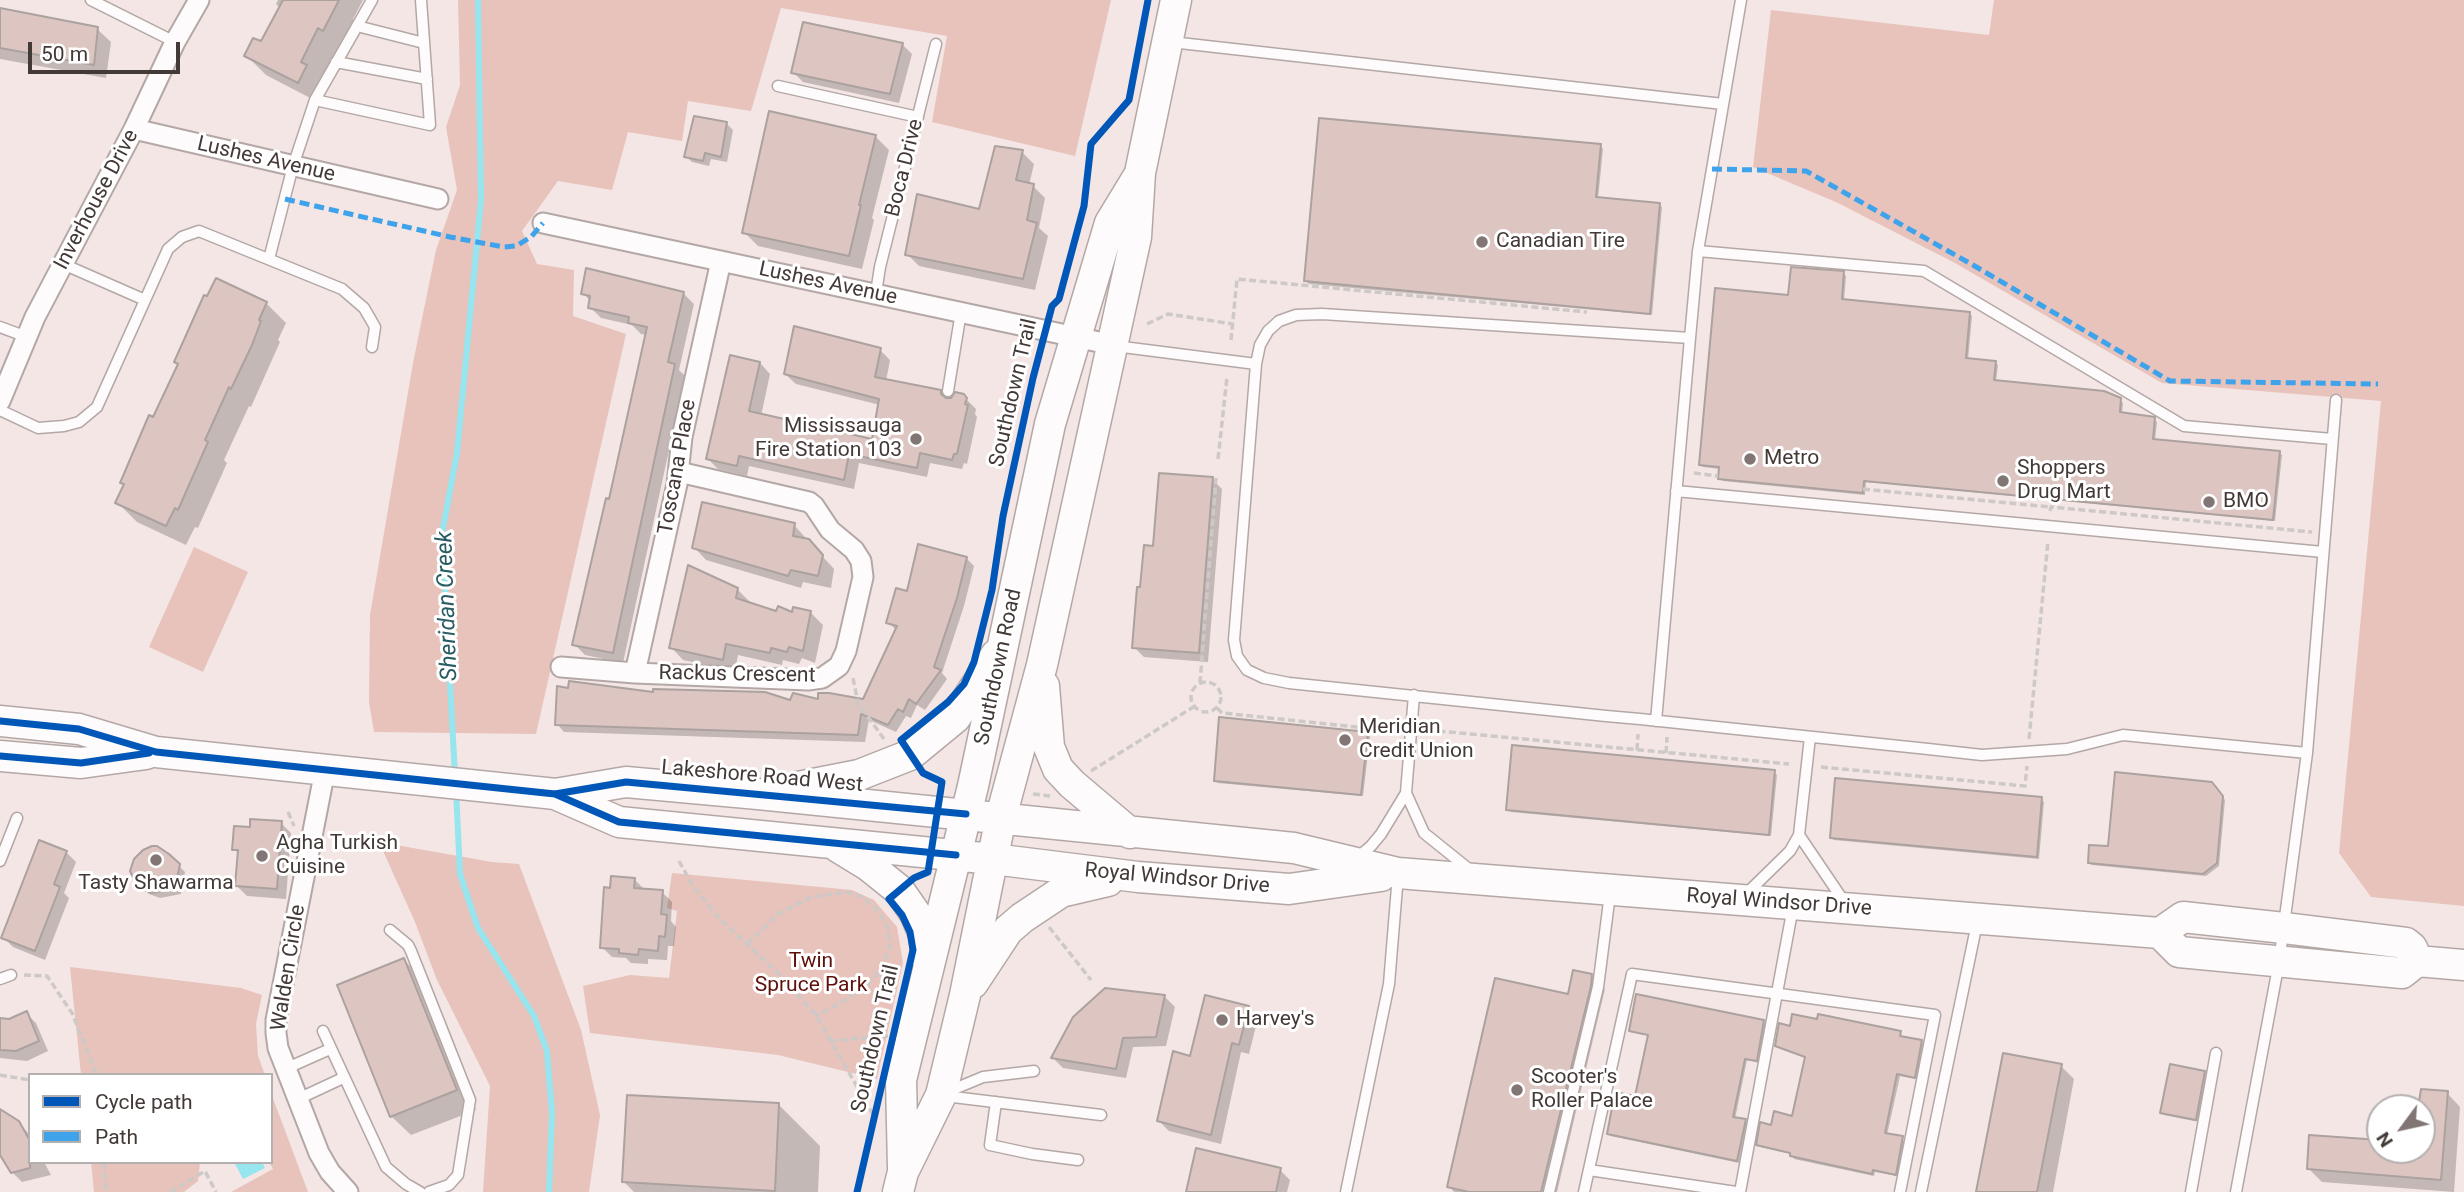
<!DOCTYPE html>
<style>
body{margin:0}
#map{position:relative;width:2464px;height:1192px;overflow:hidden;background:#f4e6e4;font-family:Roboto,sans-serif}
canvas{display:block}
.legend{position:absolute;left:28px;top:1073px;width:245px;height:91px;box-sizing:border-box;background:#fff;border:2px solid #b4b0af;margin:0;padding:9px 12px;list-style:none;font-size:21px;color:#433937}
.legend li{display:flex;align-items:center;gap:14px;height:35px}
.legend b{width:35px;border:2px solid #b4b0af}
.north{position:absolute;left:2366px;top:1094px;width:70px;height:70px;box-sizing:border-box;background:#fff;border:2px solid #b4b0af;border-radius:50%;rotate:237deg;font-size:19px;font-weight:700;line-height:28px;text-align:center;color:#433937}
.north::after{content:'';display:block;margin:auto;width:24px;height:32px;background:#817674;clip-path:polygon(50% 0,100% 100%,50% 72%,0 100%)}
.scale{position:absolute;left:28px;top:42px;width:152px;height:32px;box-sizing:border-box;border:4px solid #433937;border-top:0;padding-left:9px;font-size:21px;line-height:24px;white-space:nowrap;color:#433937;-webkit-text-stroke:5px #fff;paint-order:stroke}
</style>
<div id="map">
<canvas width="2464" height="1192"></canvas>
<ul class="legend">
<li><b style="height:9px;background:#0057b8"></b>Cycle path</li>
<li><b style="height:9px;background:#3fa3ec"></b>Path</li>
</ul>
<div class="north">N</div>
<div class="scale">50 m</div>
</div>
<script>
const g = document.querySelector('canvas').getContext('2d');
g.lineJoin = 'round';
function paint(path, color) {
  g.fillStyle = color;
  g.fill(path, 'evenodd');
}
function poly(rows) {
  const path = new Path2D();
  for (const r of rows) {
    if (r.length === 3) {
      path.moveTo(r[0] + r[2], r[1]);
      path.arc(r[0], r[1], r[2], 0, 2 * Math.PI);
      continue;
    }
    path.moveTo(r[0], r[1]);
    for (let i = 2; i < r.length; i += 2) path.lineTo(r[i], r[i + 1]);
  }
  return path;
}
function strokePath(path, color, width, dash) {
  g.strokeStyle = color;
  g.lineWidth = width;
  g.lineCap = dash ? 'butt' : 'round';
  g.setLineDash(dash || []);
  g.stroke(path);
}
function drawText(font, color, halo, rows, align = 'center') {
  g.font = font + ' Roboto,sans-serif';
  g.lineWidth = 6;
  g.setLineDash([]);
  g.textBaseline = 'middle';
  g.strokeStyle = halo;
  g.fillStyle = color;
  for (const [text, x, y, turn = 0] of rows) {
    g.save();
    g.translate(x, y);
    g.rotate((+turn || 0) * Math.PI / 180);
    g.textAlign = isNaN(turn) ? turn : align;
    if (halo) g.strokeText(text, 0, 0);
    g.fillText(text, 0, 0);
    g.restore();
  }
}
const green = poly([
 [458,0,1111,0,1075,156,932,122,947,36,781,8,751,111,688,101,682,141,628,132,612,190,558,181,522,231,537,264,574,270,573,316,626,334,536,734,374,732,369,702,370,615,413,363,436,250,457,190,446,127,460,85],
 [1994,0,2464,0,2464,906,2371,897,2339,853,2381,401,2162,383,1955,263,1838,203,1753,167,1771,10,1989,35],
 [194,547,248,572,203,672,149,647],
 [379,842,492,862,519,864,581,1030,600,1115,589,1192,483,1192,490,1086,437,980,415,922],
 [672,873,852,890,874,900,897,927,903,963,877,1079,778,1055,590,1033,583,986,630,975,669,978,677,911,667,908],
 [70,967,241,988,262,995,256,1024,258,1056,265,1075,81,1075],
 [271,1093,308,1192,231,1192,273,1169,269,1162,271,1162],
 [91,1162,200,1162,198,1181,184,1192,94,1192]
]);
const water = poly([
 [234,1162,262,1162,265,1168,243,1179]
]);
const shadow = poly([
 [278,0,363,0,353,19,357,23,343,50,338,47,321,81,318,102,266,75,246,55,262,44,280,8,276,4],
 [0,10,97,29,111,42,106,78,0,59],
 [902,44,912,54,899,103,803,82,793,72],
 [727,124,733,130,727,162,711,159,709,166,692,162,686,156],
 [875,136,889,150,872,218,874,220,862,269,758,246,744,232],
 [1600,146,1603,149,1598,199,1659,205,1662,207,1652,315,1309,284,1306,281],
 [1022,152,1034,164,1029,185,1033,186,1045,198,1039,228,1048,236,1035,290,919,266,907,254,980,211],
 [1843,273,1846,276,1844,301,1969,314,1972,316,1968,360,1995,363,1998,365,1996,382,2120,400,2123,403,2122,414,2154,419,2157,422,2155,441,2279,452,2282,455,2275,521,1866,482,1865,495,1723,481,1720,478,1720,469,1703,467,1701,464,1790,297],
 [583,293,683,293,694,304,679,370,685,376,623,663,585,655,574,644,610,501,647,335,641,334,632,325,601,318,590,307,591,302],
 [266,303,286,323,278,340,280,342,251,407,249,406,224,460,227,463,198,528,195,527,186,545,137,522,117,502,125,486,122,482,154,419],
 [880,350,890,360,886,381,940,391,948,400,963,396,976,409,975,414,977,417,967,464,964,463,962,469,930,463,927,477,859,463,854,489,749,466,747,476,718,469,708,459,760,363,770,374,761,416,873,441,880,405,796,384,785,374],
 [1212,479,1222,489,1208,662,1144,657,1134,647,1142,589,1155,548],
 [794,525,834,569,831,588,803,582,801,588,706,560,694,547],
 [966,558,974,566,964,606,942,673,947,679,925,710,917,705,911,718,906,716,896,732,869,720,865,742,564,732,557,724,655,694,790,702,864,701,896,630,888,622,908,594],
 [737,589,750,602,749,604,777,613,810,612,823,625,815,663,802,658,799,664,783,660,782,665,738,655,735,671,683,660,671,647],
 [1368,734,1370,737,1363,796,1218,783,1216,780],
 [1774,772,1777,775,1771,836,1511,812,1508,809],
 [2215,787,2225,800,2219,866,2206,876,2092,865,2089,862],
 [2041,799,2044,802,2039,859,1834,840,1832,837],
 [281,823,291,833,286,899,247,896,237,886,239,854,234,849,251,829],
 [66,852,76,862,64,893,69,898,45,960,13,947,3,937],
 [168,855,185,872,181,894,160,898,149,894,142,887],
 [634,879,644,889,662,892,672,902,671,921,676,927,674,946,668,946,667,960,648,959,648,964,631,963,626,958,612,957,602,947,612,890],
 [404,960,424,980,476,1110,411,1135,391,1116],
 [1591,975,1605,989,1557,1192,1454,1192,1449,1186],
 [1106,990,1165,997,1175,1007,1166,1046,1133,1047,1126,1078,1063,1068,1053,1058],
 [1248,1008,1258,1018,1249,1054,1241,1052,1221,1144,1169,1131,1159,1121,1191,1058],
 [26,1013,36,1023,48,1051,27,1061,0,1058,0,1019,9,1020],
 [1764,1022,1766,1024,1759,1063,1747,1060,1735,1119,1748,1124,1739,1163,1611,1136,1609,1133,1636,1098,1649,1036,1631,1030],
 [1792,1028,1900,1033,1902,1038,1922,1042,1924,1044,1917,1079,1900,1076,1887,1135,1905,1141,1898,1176,1875,1172,1874,1176,1794,1159,1792,1154,1761,1147,1758,1144,1772,1127,1793,1118,1806,1058,1777,1046],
 [2061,1066,2074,1079,2053,1192,1978,1192],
 [2204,1073,2207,1075,2199,1122,2164,1115,2161,1112],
 [2447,1093,2460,1107,2454,1192,2322,1182,2308,1168,2380,1142,2380,1150,2422,1150,2422,1108,2419,1108],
 [779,1105,820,1146,818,1192,634,1192,624,1182],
 [0,1111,18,1122,28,1133,30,1162,44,1162,51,1175,22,1182,12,1172,0,1151],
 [1280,1170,1290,1180,1287,1192,1188,1192]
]);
const stream = poly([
 [455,776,442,533,457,453,481,200,478,0],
 [456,790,460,874,478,928,534,1016,547,1051,552,1113,549,1192]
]);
const building = poly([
 [283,0,339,0,323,31,318,28,301,62,307,65,298,83,244,56,253,38,261,41,283,0],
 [0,8,98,27,94,65,0,48,0,8],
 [803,22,903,43,890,94,791,73,803,22],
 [769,111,876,135,859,205,861,205,849,256,742,233,769,111],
 [694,116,727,122,721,157,705,153,703,161,684,157,694,116],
 [1319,118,1601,144,1596,197,1660,203,1650,314,1304,281,1319,118],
 [995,146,1023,150,1016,180,1034,184,1027,220,1037,223,1023,279,905,255,917,194,979,209,995,146],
 [1791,267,1844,271,1842,299,1970,312,1966,358,1996,361,1994,380,2104,391,2121,398,2120,412,2155,417,2153,439,2280,451,2273,520,1864,481,1863,493,1718,479,1719,467,1699,465,1715,288,1788,295,1791,267],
 [586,268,684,292,668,362,675,364,613,653,572,645,606,498,609,499,647,327,628,323,629,317,588,308,590,296,581,294,586,268],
 [216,278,267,302,259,320,261,321,252,345,231,389,229,387,205,440,208,442,178,510,175,508,166,526,115,503,124,484,120,483,149,415,153,417,178,364,174,362,204,295,207,296,216,278],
 [794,326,881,348,875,377,941,390,941,394,946,398,951,398,955,392,964,394,967,398,965,404,968,405,957,454,954,454,952,460,920,453,917,468,849,454,844,480,739,456,737,466,706,459,730,355,760,362,749,411,872,439,879,399,784,374,794,326],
 [1159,473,1213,477,1199,653,1132,648,1137,587,1140,587,1144,545,1153,546,1159,473],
 [702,502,795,523,793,536,809,539,823,555,818,576,791,570,788,576,692,548,702,502],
 [918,544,967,557,957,598,934,667,941,670,916,704,909,699,903,712,898,709,888,725,861,714,858,735,555,725,557,686,568,688,569,681,653,692,653,689,765,692,790,700,793,693,818,699,818,693,829,693,863,699,897,626,886,623,896,588,907,591,918,544],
 [688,565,738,588,736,598,776,611,778,606,792,612,793,607,811,611,803,651,789,647,787,652,771,648,770,653,726,644,723,660,669,648,688,565],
 [1219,717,1368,732,1361,795,1214,781,1219,717],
 [1512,745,1775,770,1769,835,1506,810,1512,745],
 [2115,772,2212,782,2223,796,2217,863,2203,874,2088,863,2089,845,2108,846,2115,772],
 [1835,778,2042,797,2037,857,1830,838,1835,778],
 [250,819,282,821,277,889,235,886,238,850,232,850,234,826,250,827,250,819],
 [39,840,67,851,54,884,60,887,35,951,1,938,39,840],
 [152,846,157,846,169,854,180,864,175,888,152,893,140,888,135,882,130,871,134,859,143,850,152,846],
 [611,876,635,878,634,888,663,890,661,914,667,915,665,937,659,936,658,951,639,949,638,955,619,953,619,949,600,948,604,887,610,888,611,876],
 [404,958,457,1090,390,1117,337,985,404,958],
 [1573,970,1592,974,1591,986,1541,1192,1469,1192,1447,1187,1495,978,1568,994,1573,970],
 [1105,988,1165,995,1156,1037,1123,1038,1116,1069,1051,1058,1073,1017,1105,988],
 [1636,994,1764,1020,1757,1061,1745,1059,1733,1117,1746,1119,1737,1161,1607,1134,1615,1092,1635,1096,1648,1035,1629,1031,1636,994],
 [1205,995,1249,1006,1239,1045,1232,1043,1211,1135,1157,1121,1173,1051,1190,1056,1205,995],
 [27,1011,39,1041,16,1051,0,1050,0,1018,9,1019,27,1011],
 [1792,1014,1817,1019,1818,1014,1901,1031,1900,1036,1922,1040,1915,1078,1897,1074,1885,1133,1903,1136,1896,1175,1873,1170,1872,1174,1790,1156,1790,1153,1756,1145,1760,1122,1771,1125,1774,1111,1792,1116,1805,1057,1775,1046,1779,1023,1790,1026,1792,1014],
 [2003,1053,2062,1064,2037,1192,1976,1192,2003,1053],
 [2170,1064,2205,1071,2196,1120,2160,1113,2170,1064],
 [2421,1089,2448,1091,2441,1180,2307,1169,2309,1135,2380,1140,2380,1150,2422,1150,2422,1108,2418,1108,2421,1089],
 [627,1095,779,1103,775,1191,622,1182,627,1095],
 [0,1109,19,1121,30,1141,30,1168,11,1173,0,1155,0,1109],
 [1196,1148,1281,1168,1276,1192,1186,1192,1196,1148]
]);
const path = poly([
 [1147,324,1168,314,1233,324],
 [1231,340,1237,279,1587,312],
 [1218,459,1227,377],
 [1694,473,1718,476],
 [1863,489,2051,507],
 [2050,511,2051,507,2312,532],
 [853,678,858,703,884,739],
 [1206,697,15],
 [1200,683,1216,478],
 [1217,708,1222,713,1366,728],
 [1387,727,1396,727],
 [1428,730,1789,764],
 [2029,739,2048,541],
 [1637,750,1638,734],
 [1666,753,1667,737],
 [1821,767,2025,786,2027,766],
 [1091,771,1195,706],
 [924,773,942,782,941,790],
 [1033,794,1050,796],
 [288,812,294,826],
 [679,861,693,886,717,916,780,975,816,1015,875,1118],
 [1049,927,1091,980],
 [747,944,778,914,811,897,846,892,863,897,877,910,888,927,890,947,884,964,873,979,859,991,830,1009,816,1015],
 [24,975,47,976,72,1013,97,1075],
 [830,1041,888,1036],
 [0,1075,30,1080],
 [104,1162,106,1192],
 [170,1192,205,1171,216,1192]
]);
const service = poly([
 [91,0,175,42],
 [357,26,424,43],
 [1171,42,1723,104],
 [336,62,427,79],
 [778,86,918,117],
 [315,100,430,125,421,0],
 [1698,251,1924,271,2184,426,2332,439],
 [269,259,293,166,315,100,372,0],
 [63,264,145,300],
 [876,293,880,267,936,44],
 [0,327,27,337],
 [1690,338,1698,251,1741,0],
 [1115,346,1256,364],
 [948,391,961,312],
 [0,410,38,428,64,426,79,422,97,407,168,249,182,237,199,231,342,289,364,308,375,327,372,347],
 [1676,491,2323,552],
 [1656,721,1690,338,1322,314,1296,315,1279,321,1268,331,1260,345,1256,364,1234,640,1237,656,1247,670,1264,678,1289,683,1606,716,1640,719,1928,749,1982,755,2067,749,2123,735,2307,753],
 [1406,793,1424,833,1470,870],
 [1799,835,1845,903],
 [1358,857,1371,846,1381,834,1406,793,1414,695],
 [0,861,17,818],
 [1745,895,1790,851,1799,835,1810,737],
 [390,930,408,945,411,951,470,1100,458,1175,449,1185,429,1192],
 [0,979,11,975],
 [323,1031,386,1167,406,1184,420,1192],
 [285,1069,330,1049],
 [947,1092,983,1077,1034,1071],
 [945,1096,1101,1115],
 [298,1099,343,1078],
 [996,1102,990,1145,1032,1154,1078,1160],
 [1589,1170,1736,1192],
 [1346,1192,1389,984,1398,875],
 [1549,1192,1598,987,1610,894],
 [1584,1192,1632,974,1935,1015,1900,1192],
 [1740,1192,1793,907],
 [1921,1192,1977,923],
 [2191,1192,2216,1053],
 [2236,1192,2279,962,2307,753,2336,400]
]);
const minor = poly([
 [134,129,438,199],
 [543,223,1113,345],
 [0,401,35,317,134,129,175,42,199,0],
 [561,667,635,673,808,680,822,678,839,666,846,651,863,577,861,561,854,550,830,530,814,506,809,502,679,472],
 [635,673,677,484,682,437,721,261],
 [325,770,276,1020,276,1033,278,1048,319,1153,330,1172,348,1192]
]);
const primary = poly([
 [1044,686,1049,747,1058,769,1072,784,1130,833],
 [0,721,79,729,156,752,546,793,555,794,626,782,758,794,1294,848,1398,873,2160,933,2179,952,2402,973,2417,961,2464,965],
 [0,756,81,763,146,754],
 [793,788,859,775,910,755,955,718,996,655],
 [555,794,619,822,993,859,1138,877,1289,889,1381,876],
 [838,847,869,866,899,890,915,913,925,937,926,957],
 [2160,933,2183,917,2284,928,2406,943,2412,948,2417,961],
 [973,983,1008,930,1022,918,1061,892,1108,881],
 [903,1168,901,1080,973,786,1050,424,1110,223,1138,177],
 [898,1192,903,1172,941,1095,965,995,1001,817,1042,665,1136,237,1140,173,1176,0]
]);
const quiet = poly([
 [1712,169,1806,171,1973,265,2170,381,2378,384],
 [285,199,450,237,504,247,516,246,531,237,543,223]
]);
const cycleway = poly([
 [0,721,79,729,156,752,555,794,626,782,966,814],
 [0,756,81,763,149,753],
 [555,794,619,822,956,855],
 [857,1192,913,950,910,932,902,915,889,899,914,878,928,872,942,782,923,773,901,740,948,702,964,684,974,662,992,590,1003,516,1033,378,1052,306,1059,299,1084,206,1091,144,1129,100,1148,0]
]);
const markers = [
 [1482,242,7,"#817674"],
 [916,439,7,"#817674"],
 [1750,459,7,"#817674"],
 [2003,481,7,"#817674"],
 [2209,502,7,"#817674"],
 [1345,740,7,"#817674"],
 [262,856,7,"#817674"],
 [156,860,7,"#817674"],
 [1222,1020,7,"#817674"],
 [1517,1090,7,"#817674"]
];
const streetNames = [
 ["Lushes Avenue",266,160,13],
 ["Boca Drive",905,168,-76],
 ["Inverhouse Drive",97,200,-62],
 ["Lushes Avenue",828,284,12],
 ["Southdown Trail",1014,393,-77],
 ["Toscana Place",678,467,-80],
 ["Southdown Road",999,667,-78],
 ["Rackus Crescent",737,675,1],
 ["Lakeshore Road West",762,777,5],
 ["Royal Windsor Drive",1177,879,5],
 ["Royal Windsor Drive",1779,903,4],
 ["Walden Circle",289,968,-81],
 ["Southdown Trail",876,1039,-77]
];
const poiNames = [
 ["Canadian Tire",1496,242],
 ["Mississauga",902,427,"right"],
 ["Fire Station 103",902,451,"right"],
 ["Metro",1764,459],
 ["Shoppers",2017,469],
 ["Drug Mart",2017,493],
 ["BMO",2223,502],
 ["Meridian",1359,728],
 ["Credit Union",1359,752],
 ["Agha Turkish",276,844],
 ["Cuisine",276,868],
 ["Tasty Shawarma",156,884,"center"],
 ["Harvey's",1236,1020],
 ["Scooter's",1531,1078],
 ["Roller Palace",1531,1102]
];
const parkNames = [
 ["Twin",811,962],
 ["Spruce Park",811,986]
];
const waterNames = [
 ["Sheridan Creek",448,606,-92]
];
paint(green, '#e7c3bc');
paint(water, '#96e5ef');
paint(shadow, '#0003');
strokePath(stream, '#96e5ef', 6);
paint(building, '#ddc6c2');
strokePath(building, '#aba19f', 2);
strokePath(service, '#b3a8a6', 13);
strokePath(minor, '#b3a8a6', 23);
strokePath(primary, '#b3a8a6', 33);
strokePath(path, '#cdc9c7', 3.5, [7, 3.5]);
strokePath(service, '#fdfbfb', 10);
strokePath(minor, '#fdfbfb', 19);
strokePath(primary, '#fdfbfb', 30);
strokePath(quiet, '#3fa3ec', 5, [10, 5]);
strokePath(cycleway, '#0057b8', 7);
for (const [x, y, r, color] of markers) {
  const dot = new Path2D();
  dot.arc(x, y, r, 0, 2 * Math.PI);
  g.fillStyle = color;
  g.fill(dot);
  strokePath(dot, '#fff', 2.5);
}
drawText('21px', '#433937', '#fff', streetNames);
drawText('21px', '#433937', '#fff', poiNames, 'left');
drawText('21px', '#5e100a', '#fff', parkNames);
drawText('italic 23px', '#295c62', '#fff', waterNames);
</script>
